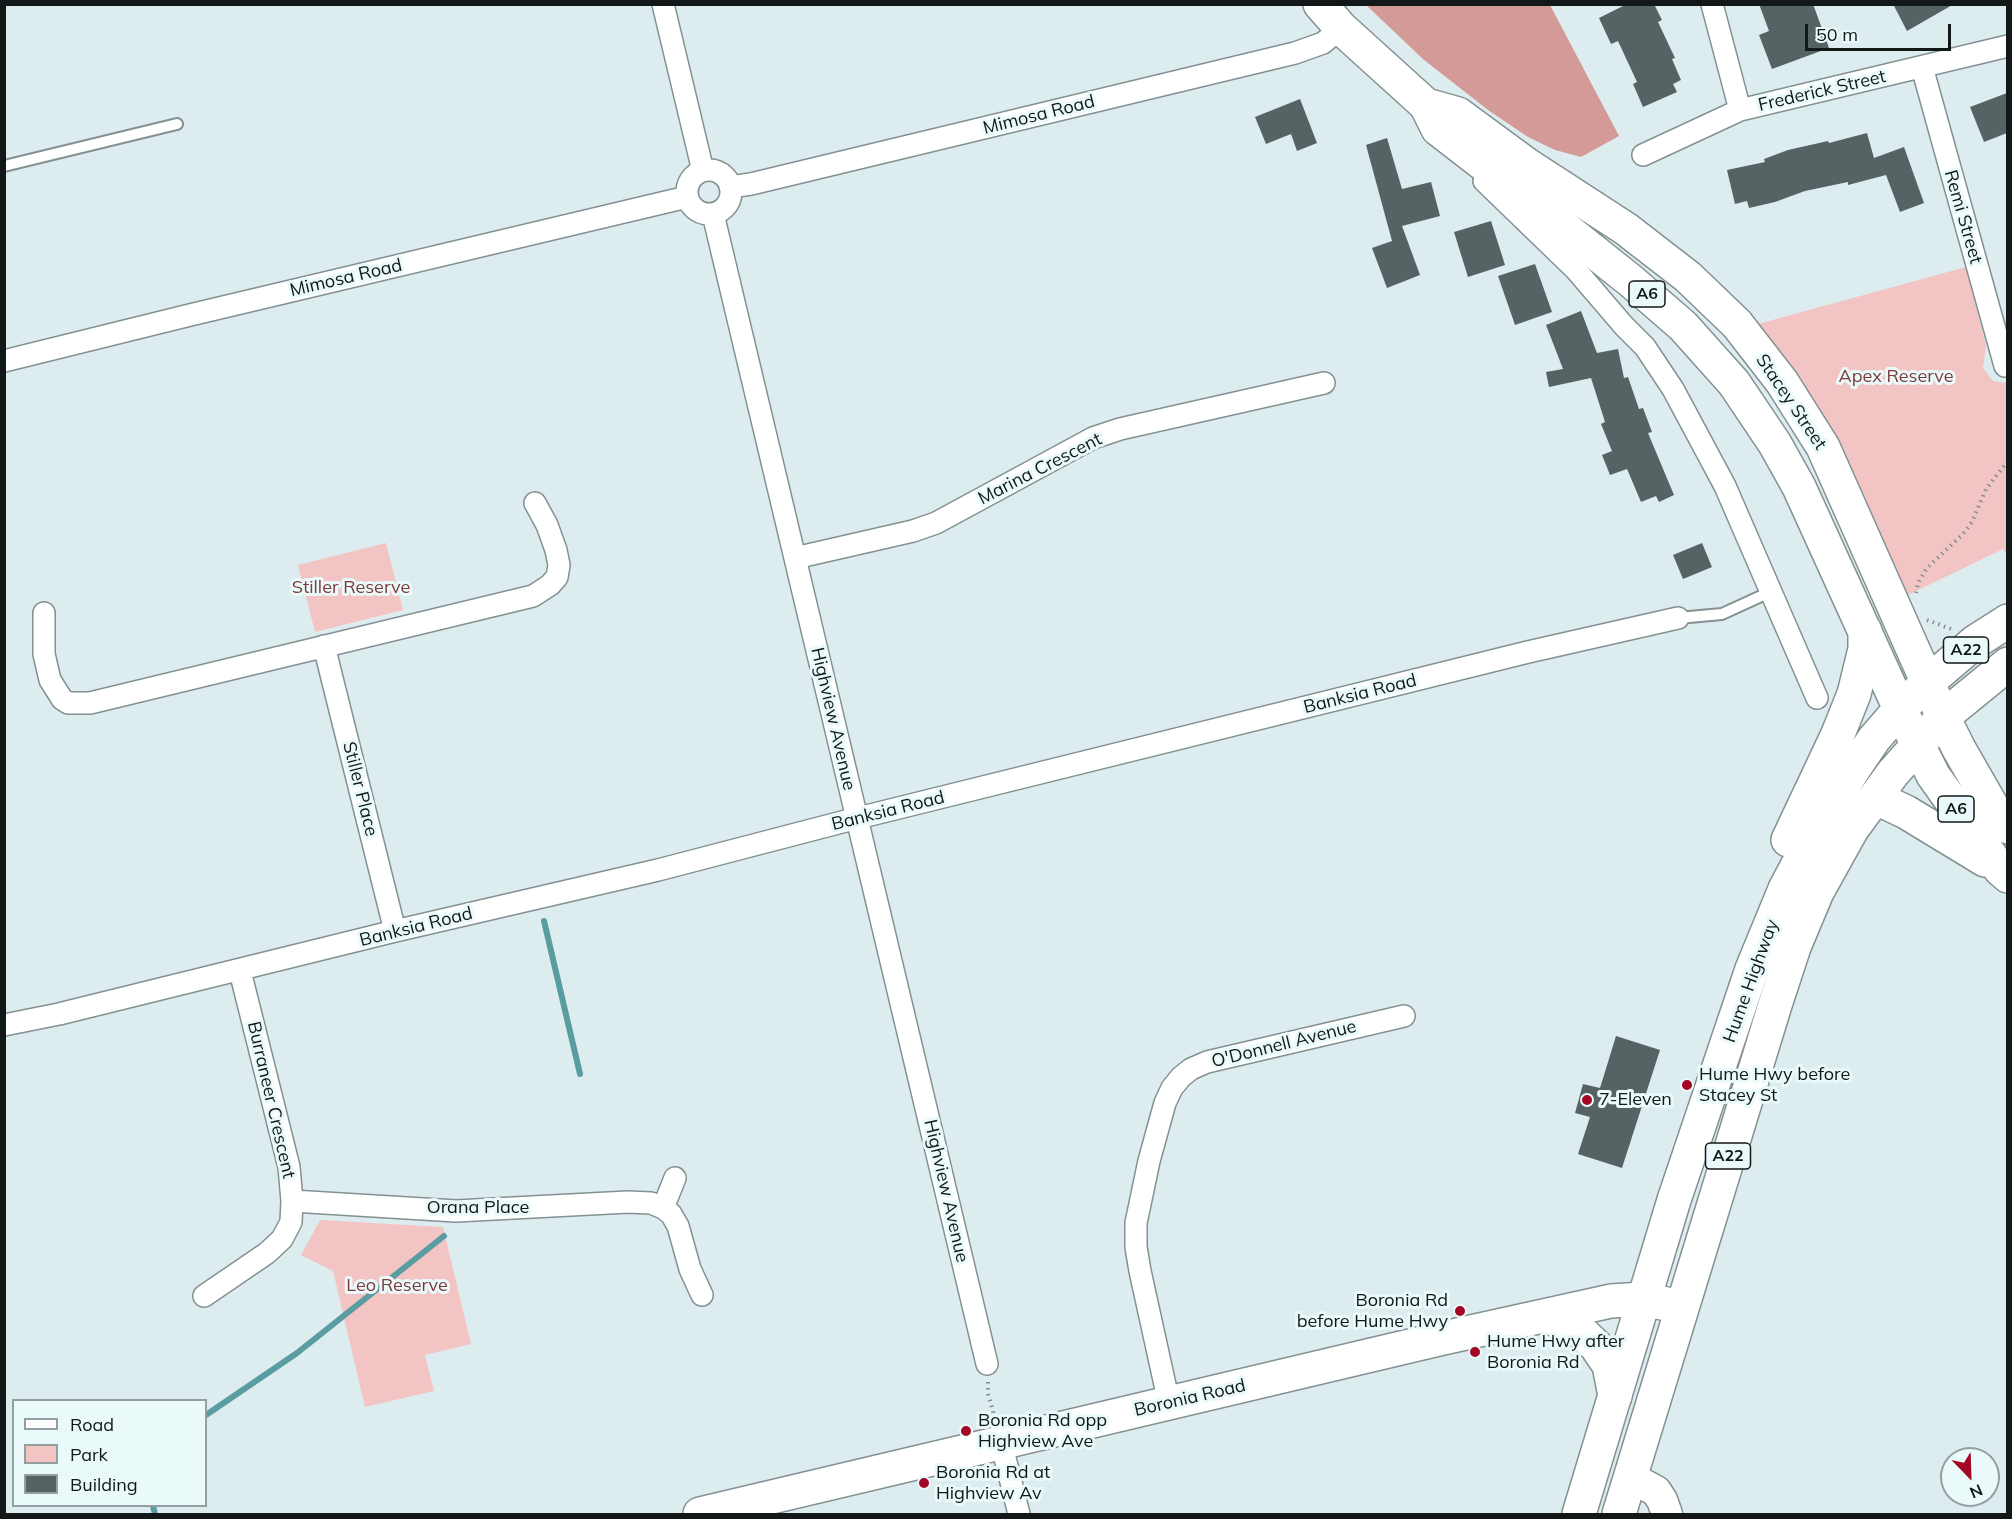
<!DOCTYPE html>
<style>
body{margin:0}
#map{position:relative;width:2012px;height:1519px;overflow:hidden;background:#ddecee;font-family:Mulish,sans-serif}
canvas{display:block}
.frame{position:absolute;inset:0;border:6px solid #121717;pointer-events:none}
.legend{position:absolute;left:12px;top:1399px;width:195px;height:108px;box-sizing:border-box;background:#eafafb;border:2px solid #949fa0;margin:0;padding:8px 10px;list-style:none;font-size:18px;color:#121717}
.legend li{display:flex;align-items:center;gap:12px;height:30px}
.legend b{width:30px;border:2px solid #949fa0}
.north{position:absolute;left:1940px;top:1447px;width:60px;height:60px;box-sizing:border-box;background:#eafafb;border:2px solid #949fa0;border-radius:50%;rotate:157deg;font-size:16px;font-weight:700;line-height:24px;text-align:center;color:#121717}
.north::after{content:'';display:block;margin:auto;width:21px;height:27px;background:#a40726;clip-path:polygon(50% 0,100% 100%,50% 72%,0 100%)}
.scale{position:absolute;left:1805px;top:24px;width:146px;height:27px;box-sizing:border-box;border:3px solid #121717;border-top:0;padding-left:8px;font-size:18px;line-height:21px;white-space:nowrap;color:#121717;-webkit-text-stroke:4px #eafafb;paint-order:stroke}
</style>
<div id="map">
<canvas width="2012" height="1519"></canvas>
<div class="frame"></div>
<ul class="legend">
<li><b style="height:8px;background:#fff"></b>Road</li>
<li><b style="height:16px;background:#f2c5c4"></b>Park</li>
<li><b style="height:16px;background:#556364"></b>Building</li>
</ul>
<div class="north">N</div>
<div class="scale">50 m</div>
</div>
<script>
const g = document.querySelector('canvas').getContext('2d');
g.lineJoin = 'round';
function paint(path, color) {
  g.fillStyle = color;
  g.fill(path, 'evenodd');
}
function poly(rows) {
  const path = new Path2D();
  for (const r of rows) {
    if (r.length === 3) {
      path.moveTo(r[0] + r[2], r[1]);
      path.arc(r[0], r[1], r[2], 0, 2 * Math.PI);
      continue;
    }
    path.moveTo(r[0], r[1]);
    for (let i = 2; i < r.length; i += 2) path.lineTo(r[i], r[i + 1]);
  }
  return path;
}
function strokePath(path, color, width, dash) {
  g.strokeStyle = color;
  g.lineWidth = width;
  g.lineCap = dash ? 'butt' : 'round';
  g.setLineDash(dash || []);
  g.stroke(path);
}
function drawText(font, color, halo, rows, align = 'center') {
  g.font = font + ' Mulish,sans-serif';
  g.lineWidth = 6;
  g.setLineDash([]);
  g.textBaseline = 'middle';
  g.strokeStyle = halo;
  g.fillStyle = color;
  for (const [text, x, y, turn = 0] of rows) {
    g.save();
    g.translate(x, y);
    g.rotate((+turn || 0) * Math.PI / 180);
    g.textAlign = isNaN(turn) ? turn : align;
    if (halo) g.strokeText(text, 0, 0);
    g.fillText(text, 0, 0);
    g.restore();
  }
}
const green = poly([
 [1966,267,1986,345,1983,368,1993,381,2007,383,2007,555,2003,549,1904,597,1797,379,1758,324],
 [386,543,403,610,315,632,298,565],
 [320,1220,443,1227,471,1344,425,1355,434,1391,365,1407,333,1271,301,1255]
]);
const forest = poly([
 [1366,5,1550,5,1619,136,1581,157,1555,150,1528,137,1488,110,1423,59]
]);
const stream = poly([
 [544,921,580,1074],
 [206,1415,297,1353,444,1236],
 [153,1506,155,1514]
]);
const building = poly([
 [1627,4,1654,4,1662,20,1658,22,1675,58,1672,59,1681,80,1673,84,1677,92,1643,107,1633,84,1637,82,1618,41,1611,44,1599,18],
 [1759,4,1813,4,1829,48,1772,69,1759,35,1769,31],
 [1893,4,1954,4,1907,31],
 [2007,93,2007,133,1984,142,1970,107],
 [1300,99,1317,143,1297,151,1291,134,1266,144,1255,117],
 [1867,133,1874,158,1904,147,1924,203,1900,212,1886,175,1848,185,1848,182,1805,191,1775,202,1749,208,1747,201,1735,204,1727,170,1765,162,1764,159,1788,150,1828,141,1829,143],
 [1387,138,1402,189,1431,182,1440,216,1402,226,1420,275,1387,288,1372,248,1392,241,1366,145],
 [1491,221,1505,265,1468,277,1454,232],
 [1535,264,1552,312,1515,325,1498,276],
 [1581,311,1597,353,1618,349,1624,378,1628,377,1639,409,1643,408,1652,432,1648,433,1674,495,1659,502,1656,496,1641,502,1627,469,1610,475,1602,455,1612,451,1601,424,1605,422,1591,378,1549,387,1546,372,1563,369,1546,325],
 [1702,543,1712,567,1683,579,1673,555],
 [1616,1036,1660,1050,1622,1168,1578,1154,1590,1117,1575,1113,1583,1084,1600,1088]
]);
const path = poly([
 [1916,593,1918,583,1927,568,1963,534,1972,522,1986,489,2008,461],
 [1927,620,1951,629],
 [988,1382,988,1394,995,1418]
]);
const lane = poly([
 [4,166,177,124],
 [1678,618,1722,614,1770,592]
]);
const street = poly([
 [663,4,703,171],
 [1712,4,1740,110],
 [1922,67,2005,366],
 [1643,155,1740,110,2008,46],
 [709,192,22],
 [1484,181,1576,270,1624,326,1645,347,1673,389,1725,486,1817,698],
 [730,187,751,184,1295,53,1323,43,1341,28],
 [713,214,987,1364],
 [4,361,190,315,687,197],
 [795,558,913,531,936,523,1093,438,1120,429,1324,383],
 [44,613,44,654,50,680,62,699,68,703,90,703,533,596,550,585,557,577,559,565,556,550,547,525,535,503],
 [324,646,395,931],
 [4,1025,59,1014,395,931,658,870,842,822,1528,652,1678,618],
 [292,1201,456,1211,628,1202,651,1203,663,1208,671,1214,678,1226,690,1269,702,1295],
 [663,1208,675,1178],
 [204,1296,267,1253,282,1239,291,1222,292,1201,289,1167,240,971],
 [1169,1403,1140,1271,1136,1247,1136,1223,1149,1161,1165,1103,1172,1088,1181,1077,1191,1069,1207,1062,1404,1016],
 [1001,1442,1019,1514]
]);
const secondary = poly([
 [1630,1477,1656,1491,1662,1500,1667,1514]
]);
const primary = poly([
 [1546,1316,1577,1328,1596,1346,1609,1365,1615,1396],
 [700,1514,1439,1339,1611,1301,1643,1299,1681,1307]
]);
const highway = poly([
 [1320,4,1341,28,1426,105,1438,129,1513,187,1631,281,1683,326,1734,383,1775,444,1799,487,1900,709,1933,775,2000,869,2008,876],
 [1426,105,1458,114,1526,164,1626,229,1688,277,1737,324,1782,382,1823,447,1943,717,1959,749,1994,810,2008,827],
 [1876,798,1906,812,1985,860],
 [1788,840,1838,734,1854,694,1865,649,1865,631],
 [1579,1514,1674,1200,1752,969,1785,889,1820,823,1855,767,1874,739,1900,709,1927,683,1975,642,2008,621],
 [1619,1514,1775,1005,1794,947,1817,892,1852,829,1893,773,1943,717,2008,664]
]);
const markers = [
 [1687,1085,6,"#a40726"],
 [1587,1100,6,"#a40726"],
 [1460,1311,6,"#a40726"],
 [1475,1352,6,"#a40726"],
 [966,1431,6,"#a40726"],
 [924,1483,6,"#a40726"]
];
const shields = [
 [1647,294,36],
 [1966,650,45],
 [1956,809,36],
 [1728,1156,45]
];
const shieldNames = [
 ["A6",1647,294],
 ["A22",1966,650],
 ["A6",1956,809],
 ["A22",1728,1156]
];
const streetNames = [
 ["Frederick Street",1822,91,-13],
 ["Mimosa Road",1039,115,-14],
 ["Remi Street",1963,217,74],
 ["Mimosa Road",346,278,-13],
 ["Stacey Street",1791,402,56],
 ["Marina Crescent",1040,469,-27],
 ["Banksia Road",1360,694,-14],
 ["Highview Avenue",833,719,77],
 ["Stiller Place",360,789,76],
 ["Banksia Road",888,811,-14],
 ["Banksia Road",416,927,-14],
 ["Hume Highway",1751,981,-70],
 ["O'Donnell Avenue",1284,1044,-14],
 ["Burraneer Crescent",271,1100,77],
 ["Highview Avenue",946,1191,77],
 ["Orana Place",478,1208],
 ["Boronia Road",1190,1398,-13]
];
const parkNames = [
 ["Apex Reserve",1896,377],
 ["Stiller Reserve",351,588],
 ["Leo Reserve",397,1286]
];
const poiNames = [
 ["Hume Hwy before",1699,1075],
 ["Stacey St",1699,1096],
 ["7-Eleven",1599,1100],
 ["Boronia Rd",1448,1301,"right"],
 ["before Hume Hwy",1448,1322,"right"],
 ["Hume Hwy after",1487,1342],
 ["Boronia Rd",1487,1363],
 ["Boronia Rd opp",978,1421],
 ["Highview Ave",978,1442],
 ["Boronia Rd at",936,1473],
 ["Highview Av",936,1494]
];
paint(green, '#f2c5c4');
paint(forest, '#d39a98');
strokePath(stream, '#599ca1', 6);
paint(building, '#556364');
strokePath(lane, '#839192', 14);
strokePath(street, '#839192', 24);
strokePath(secondary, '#839192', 33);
strokePath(primary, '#839192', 36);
strokePath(highway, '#839192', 36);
strokePath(path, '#859091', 4, [1.5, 4.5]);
strokePath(lane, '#fff', 10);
strokePath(street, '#fff', 21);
strokePath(secondary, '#fff', 30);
strokePath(primary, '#fff', 33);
strokePath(highway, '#fff', 33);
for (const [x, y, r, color] of markers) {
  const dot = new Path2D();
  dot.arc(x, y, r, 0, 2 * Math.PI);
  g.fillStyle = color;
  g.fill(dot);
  strokePath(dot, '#eafafb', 2);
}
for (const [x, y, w] of shields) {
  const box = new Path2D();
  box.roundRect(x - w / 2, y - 13, w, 26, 4.5);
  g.fillStyle = '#eafafb';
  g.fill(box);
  strokePath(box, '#121717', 1.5);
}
drawText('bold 16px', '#121717', null, shieldNames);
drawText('18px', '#121717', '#eafafb', streetNames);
drawText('18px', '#7f393a', '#eafafb', parkNames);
drawText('18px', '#121717', '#eafafb', poiNames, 'left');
</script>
